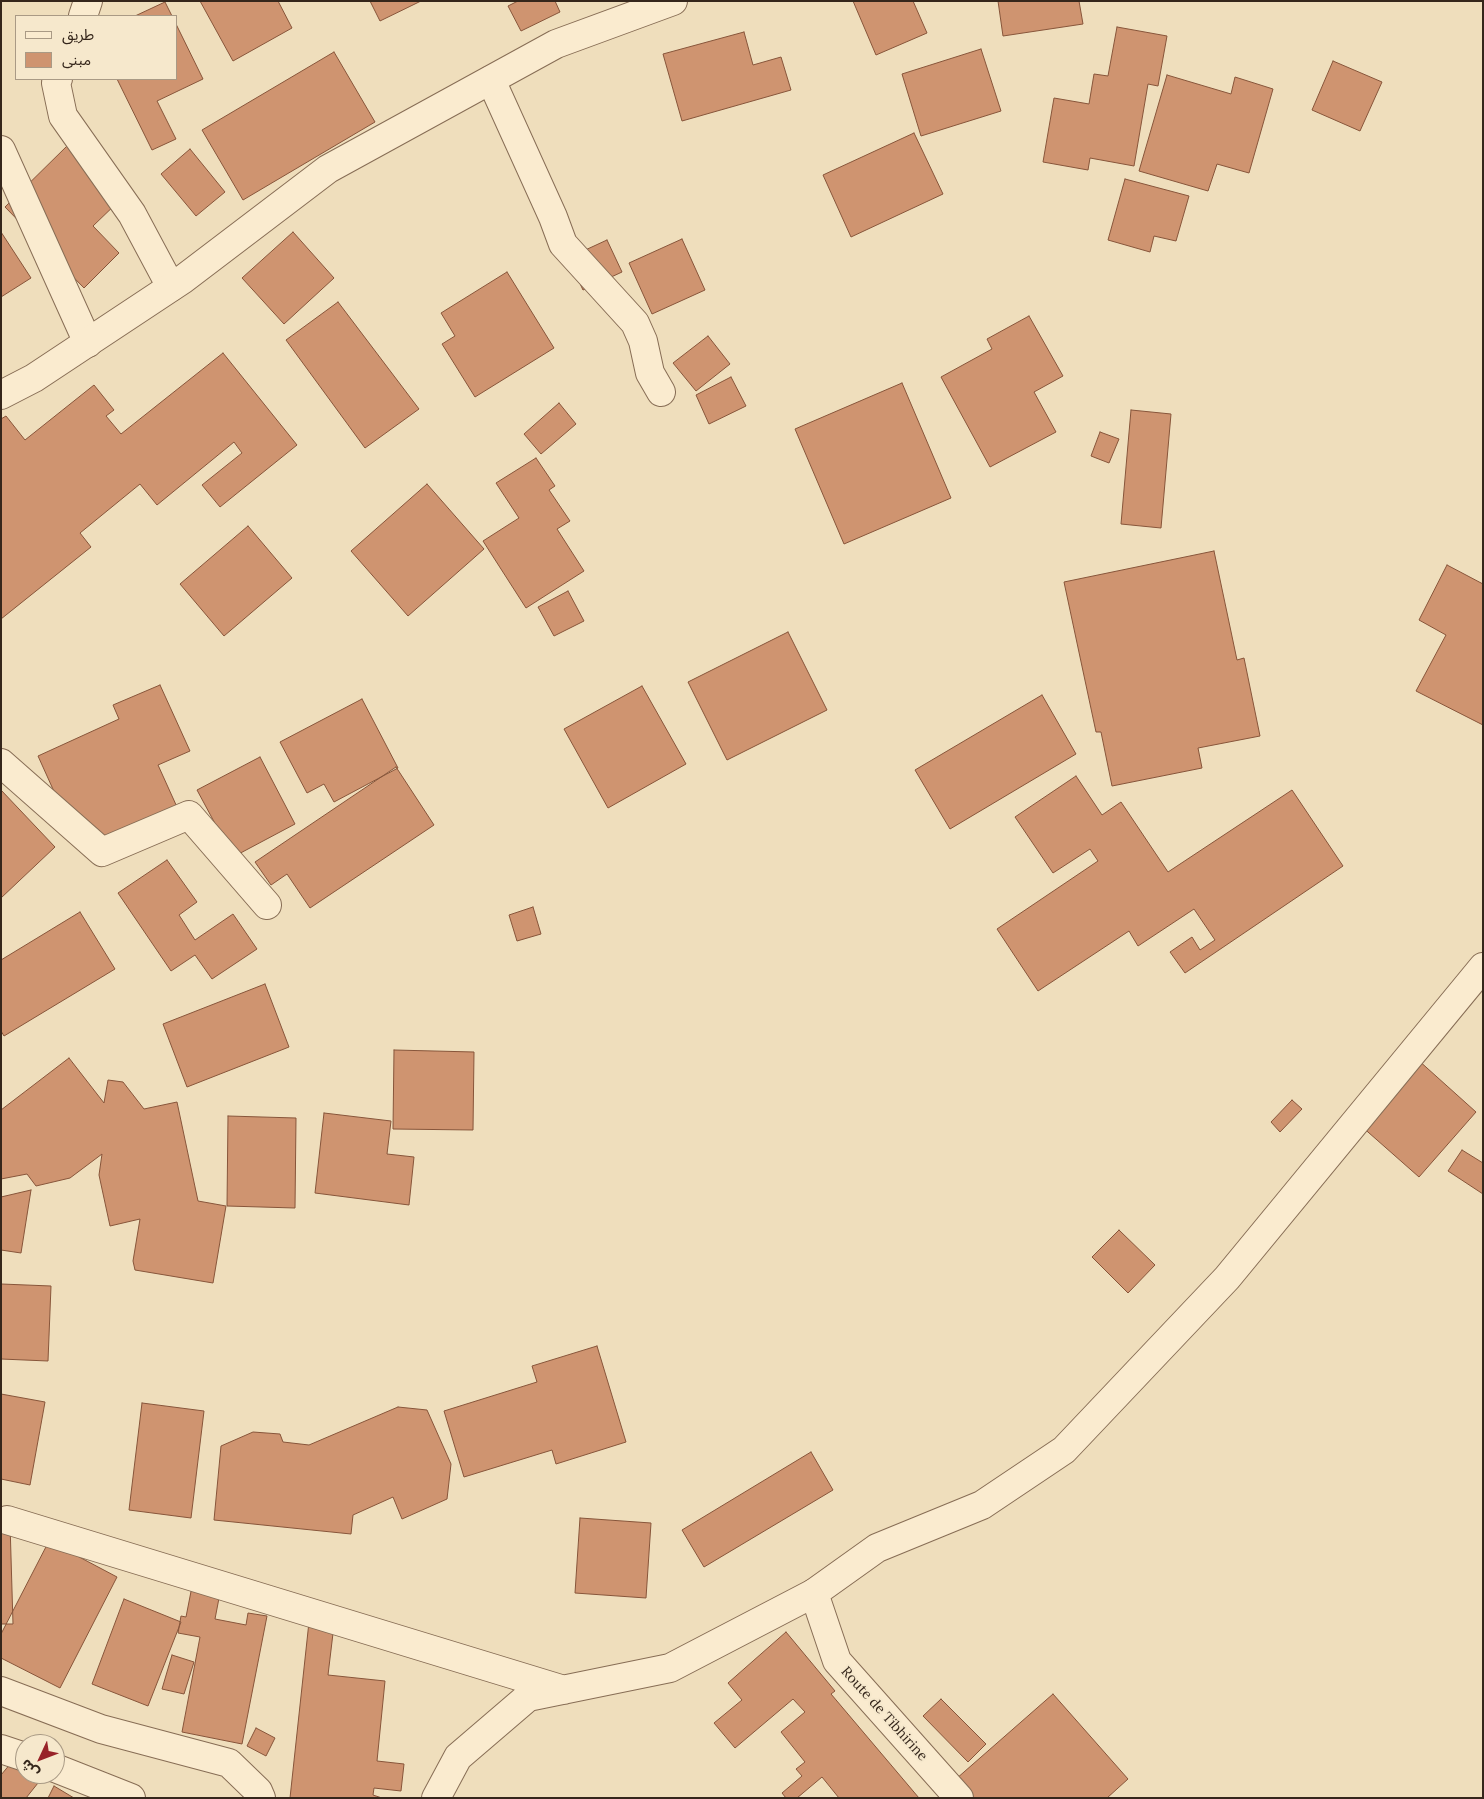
<!DOCTYPE html>
<meta charset="utf-8">
<style>
body{margin:0}
#map{position:relative;width:1484px;height:1799px;overflow:hidden;background:#efdebc;font-family:Lora,"Noto Sans Arabic",serif}
canvas{display:block}
.frame{position:absolute;inset:0;border:2px solid #35261b;pointer-events:none}
.legend{position:absolute;left:15px;top:15px;width:162px;height:65px;box-sizing:border-box;background:#f6e8cc;border:1px solid #a99a85;margin:0;padding:6px 9px;list-style:none;font-size:15px;color:#35261b}
.legend li{display:flex;align-items:center;gap:10px;height:25px}
.legend b{width:25px;border:1px solid #a99a85}
.north{position:absolute;left:15px;top:1734px;width:50px;height:50px;box-sizing:border-box;background:#f6e8cc;border:1px solid #a99a85;border-radius:50%;rotate:227deg;font-size:14px;font-weight:700;line-height:20px;text-align:center;color:#35261b}
.north::after{content:'';display:block;margin:auto;width:18px;height:22px;background:#982329;clip-path:polygon(50% 0,100% 100%,50% 72%,0 100%)}
</style>
<div id="map">
<canvas width="1484" height="1799"></canvas>
<div class="frame"></div>
<ul class="legend">
<li><b style="height:6px;background:#faebcf"></b>طريق</li>
<li><b style="height:14px;background:#cf9470"></b>مبنى</li>
</ul>
<div class="north">ش</div>
</div>
<script>
const g = document.querySelector('canvas').getContext('2d');
g.lineJoin = 'round';
function paint(path, color) {
  g.fillStyle = color;
  g.fill(path, 'evenodd');
}
function poly(rows) {
  const path = new Path2D();
  for (const r of rows) {
    path.moveTo(r[0], r[1]);
    for (let i = 2; i < r.length; i += 2) path.lineTo(r[i], r[i + 1]);
  }
  return path;
}
function strokePath(path, color, width, dash) {
  g.strokeStyle = color;
  g.lineWidth = width;
  g.lineCap = dash ? 'butt' : 'round';
  g.setLineDash(dash || []);
  g.stroke(path);
}
function drawText(font, color, halo, rows, align = 'center') {
  g.font = font + ' Lora,serif';
  g.lineWidth = 4;
  g.setLineDash([]);
  g.textBaseline = 'middle';
  g.strokeStyle = halo;
  g.fillStyle = color;
  for (const [text, x, y, turn = 0] of rows) {
    g.save();
    g.translate(x, y);
    g.rotate((+turn || 0) * Math.PI / 180);
    g.textAlign = isNaN(turn) ? turn : align;
    if (halo) g.strokeText(text, 0, 0);
    g.fillText(text, 0, 0);
    g.restore();
  }
}
const building = poly([
 [200,1,278,1,292,28,233,61,200,1],
 [370,1,421,1,380,21,370,1],
 [518,1,555,1,560,12,521,31,508,6,518,1],
 [853,1,913,1,927,33,876,55,853,1],
 [998,1,1079,1,1083,24,1003,36,998,1],
 [165,2,172,16,135,16,165,2],
 [176,24,203,79,157,101,176,139,152,150,117,79,176,79,176,24],
 [1117,27,1167,36,1158,86,1148,84,1134,166,1090,158,1088,170,1043,162,1054,98,1089,104,1094,74,1108,76,1117,27],
 [744,32,753,65,781,57,791,90,682,121,663,54,744,32],
 [981,49,1001,111,921,136,902,74,981,49],
 [334,52,375,122,243,200,202,130,334,52],
 [1333,61,1382,82,1360,131,1312,110,1333,61],
 [1167,75,1231,94,1235,77,1273,89,1249,173,1217,164,1208,191,1139,171,1167,75],
 [914,133,943,194,851,237,823,175,914,133],
 [67,146,120,200,93,226,119,253,84,288,5,207,67,146],
 [190,149,225,192,196,216,161,174,190,149],
 [1125,179,1189,196,1176,241,1154,236,1150,252,1108,240,1125,179],
 [1,232,31,278,1,297,1,232],
 [293,232,334,278,284,324,242,278,293,232],
 [682,239,705,290,652,314,629,263,682,239],
 [607,240,622,272,583,290,568,258,607,240],
 [507,272,554,348,475,397,442,344,455,336,441,313,507,272],
 [338,302,419,409,365,448,286,340,338,302],
 [1029,316,1063,376,1034,392,1056,432,990,467,941,377,992,349,987,339,1029,316],
 [708,336,730,364,696,391,673,363,708,336],
 [223,353,297,445,220,507,202,485,242,453,234,442,157,505,140,484,80,533,91,547,1,619,1,419,6,416,25,440,94,385,114,410,106,416,121,434,223,353],
 [731,377,746,406,709,424,696,395,731,377],
 [902,383,951,498,844,544,795,429,902,383],
 [559,403,576,424,541,454,524,434,559,403],
 [1131,410,1171,414,1161,528,1121,524,1131,410],
 [1100,432,1119,439,1109,463,1091,456,1100,432],
 [536,458,555,486,549,490,570,521,557,529,584,571,526,608,483,541,519,518,496,483,536,458],
 [427,484,484,549,408,616,351,551,427,484],
 [248,526,292,578,224,636,180,584,248,526],
 [1214,551,1237,660,1244,658,1260,736,1198,748,1202,768,1112,786,1101,732,1096,732,1064,582,1214,551],
 [1447,565,1483,584,1483,725,1416,691,1446,635,1419,620,1447,565],
 [568,591,584,621,554,636,538,607,568,591],
 [788,632,827,710,727,760,688,682,788,632],
 [160,685,190,751,158,765,177,807,80,849,38,756,119,719,113,705,160,685],
 [642,686,686,764,608,808,564,729,642,686],
 [1042,695,1076,754,950,829,915,770,1042,695],
 [362,699,398,768,334,802,324,784,307,793,280,742,362,699],
 [260,757,295,824,233,857,197,790,260,757],
 [396,767,434,825,310,908,287,874,271,885,255,862,396,767],
 [1076,776,1102,815,1121,802,1168,872,1292,790,1343,866,1185,973,1170,952,1192,937,1200,950,1215,940,1194,909,1138,946,1129,931,1038,991,997,929,1098,861,1090,849,1053,873,1015,817,1076,776],
 [1,790,55,847,1,898,1,790],
 [167,860,197,902,179,915,195,940,233,914,257,949,212,979,195,955,171,971,118,893,167,860],
 [533,907,541,934,517,941,509,915,533,907],
 [80,912,115,969,4,1036,1,1031,1,960,80,912],
 [265,984,289,1047,187,1087,163,1024,265,984],
 [394,1050,474,1052,473,1130,393,1129,394,1050],
 [69,1058,104,1103,108,1080,123,1082,144,1109,177,1102,198,1201,226,1206,213,1283,135,1270,133,1261,140,1219,110,1226,99,1175,102,1154,70,1178,36,1186,27,1174,1,1179,1,1110,69,1058],
 [1417,1059,1476,1112,1419,1177,1360,1125,1417,1059],
 [1292,1100,1302,1109,1280,1132,1271,1122,1292,1100],
 [324,1113,391,1121,387,1154,414,1157,409,1205,315,1193,324,1113],
 [228,1116,296,1118,295,1208,227,1206,228,1116],
 [1462,1150,1483,1163,1483,1194,1448,1171,1462,1150],
 [31,1190,21,1253,1,1250,1,1197,31,1190],
 [1119,1230,1155,1265,1128,1293,1092,1257,1119,1230],
 [1,1284,51,1286,48,1361,1,1359,1,1284],
 [597,1346,626,1442,556,1464,552,1450,464,1477,444,1411,537,1382,532,1366,597,1346],
 [1,1394,45,1402,30,1485,1,1479,1,1394],
 [142,1403,204,1411,191,1518,129,1510,142,1403],
 [398,1407,427,1410,451,1464,447,1499,402,1519,393,1497,353,1515,351,1534,214,1520,221,1446,253,1432,280,1434,283,1442,309,1445,398,1407],
 [811,1452,833,1490,704,1567,682,1530,811,1452],
 [580,1518,651,1523,646,1598,575,1593,580,1518],
 [10,1523,13,1624,1,1624,1,1524,10,1523],
 [49,1541,117,1577,60,1688,1,1658,1,1634,49,1541],
 [196,1566,224,1572,215,1619,246,1625,248,1613,267,1616,242,1744,182,1732,200,1637,178,1633,181,1616,186,1617,196,1566],
 [124,1599,181,1622,148,1706,92,1684,124,1599],
 [309,1622,334,1625,328,1675,385,1681,377,1761,404,1764,401,1791,374,1788,373,1795,382,1798,290,1798,309,1622],
 [786,1632,835,1691,831,1694,919,1798,839,1798,822,1777,797,1798,786,1798,782,1793,802,1776,796,1769,805,1762,781,1732,805,1712,793,1699,735,1748,714,1723,742,1700,728,1683,786,1632],
 [172,1655,194,1662,184,1694,162,1689,172,1655],
 [1053,1694,1128,1779,1107,1798,972,1798,956,1779,1053,1694],
 [941,1699,986,1744,968,1762,923,1716,941,1699],
 [256,1728,275,1738,266,1756,247,1746,256,1728],
 [16,1757,25,1764,25,1774,37,1774,42,1778,26,1798,1,1798,1,1775,16,1757],
 [54,1786,74,1798,48,1798,54,1786]
]);
const minor = poly([
 [83,16,88,1],
 [58,79,56,83,63,116,132,214,171,287],
 [491,80,553,217,563,244,635,323,643,341,650,373,661,392],
 [1,150,88,343],
 [1,763,102,852,189,815,267,905],
 [7,1520,564,1690],
 [1,1691,101,1729,229,1763,258,1791,261,1798],
 [1,1749,25,1757],
 [55,1768,131,1798],
 [436,1798,458,1757,528,1697,670,1668,814,1593]
]);
const tertiary = poly([
 [1,395,34,378,182,280,328,169,556,44,673,1],
 [959,1798,837,1661,814,1593,877,1548,982,1505,1064,1450,1227,1278,1483,967]
]);
const streetNames = [
 ["Route de Tibhirine",884,1714,48]
];
paint(building, '#cf9470');
strokePath(building, '#87553a', 1);
strokePath(minor, '#876d55', 30);
strokePath(tertiary, '#876d55', 30);
strokePath(minor, '#faebcf', 28);
strokePath(tertiary, '#faebcf', 28);
drawText('14px', '#35261b', '#f6e8cc', streetNames);
</script>
